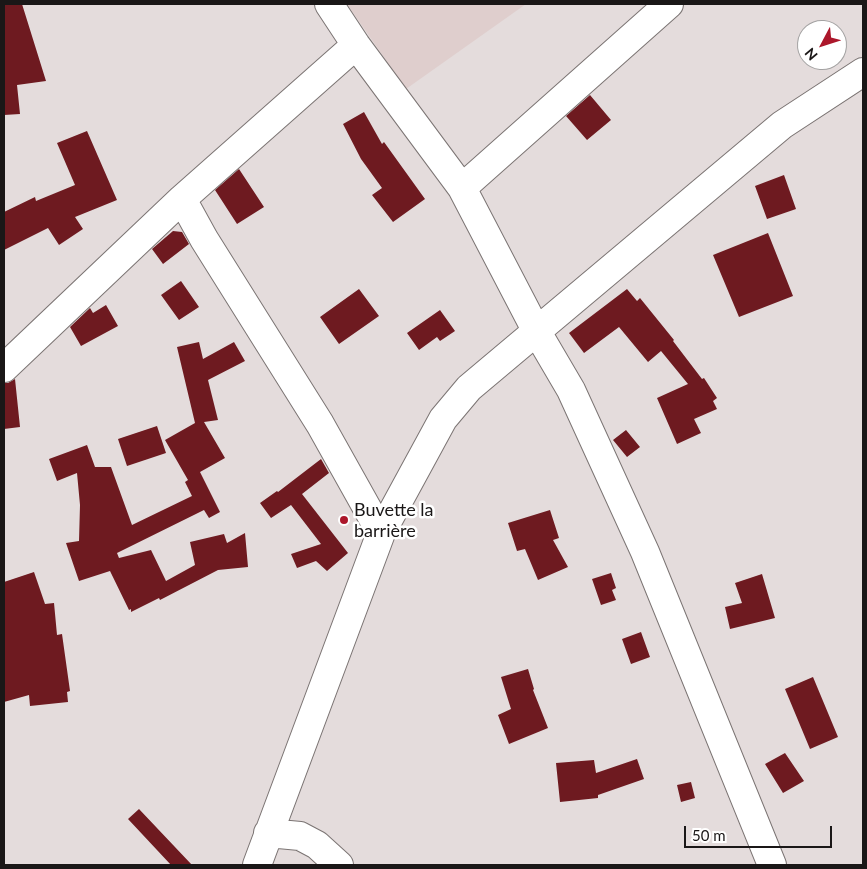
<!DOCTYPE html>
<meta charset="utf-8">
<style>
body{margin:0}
#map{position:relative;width:867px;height:869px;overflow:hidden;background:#e4dcdc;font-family:Lato,sans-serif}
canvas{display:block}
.frame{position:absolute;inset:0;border:5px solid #1a1717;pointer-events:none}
.north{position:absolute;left:797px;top:20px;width:50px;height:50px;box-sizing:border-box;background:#fff;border:1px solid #a3a2a2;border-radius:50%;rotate:230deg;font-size:14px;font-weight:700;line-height:20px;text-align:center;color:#1a1717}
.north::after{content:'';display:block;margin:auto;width:18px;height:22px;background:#ac172b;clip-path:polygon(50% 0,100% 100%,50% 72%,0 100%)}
.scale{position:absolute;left:684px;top:826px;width:148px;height:22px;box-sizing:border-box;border:2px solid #1a1717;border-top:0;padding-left:6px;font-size:15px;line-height:18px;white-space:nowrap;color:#1a1717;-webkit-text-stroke:4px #fff;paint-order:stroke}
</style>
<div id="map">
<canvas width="867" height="869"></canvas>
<div class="frame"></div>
<div class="north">N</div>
<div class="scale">50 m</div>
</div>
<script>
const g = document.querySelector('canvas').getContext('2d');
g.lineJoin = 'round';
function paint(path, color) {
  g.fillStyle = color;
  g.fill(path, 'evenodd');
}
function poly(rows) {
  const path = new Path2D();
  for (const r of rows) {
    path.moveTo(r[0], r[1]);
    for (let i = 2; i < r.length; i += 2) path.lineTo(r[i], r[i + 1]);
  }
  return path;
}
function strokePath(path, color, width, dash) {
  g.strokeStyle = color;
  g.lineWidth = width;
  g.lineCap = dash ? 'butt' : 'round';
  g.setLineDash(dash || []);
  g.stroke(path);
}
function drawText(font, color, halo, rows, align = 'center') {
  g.font = font + ' Lato,sans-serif';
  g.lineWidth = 5;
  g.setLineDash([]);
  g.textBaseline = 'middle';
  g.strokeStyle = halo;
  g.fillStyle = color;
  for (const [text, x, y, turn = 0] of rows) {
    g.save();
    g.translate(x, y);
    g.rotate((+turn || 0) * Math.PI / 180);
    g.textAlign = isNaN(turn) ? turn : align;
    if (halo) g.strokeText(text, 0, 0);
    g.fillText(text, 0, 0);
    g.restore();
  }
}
const built = poly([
 [347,4,526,4,406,89]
]);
const building = poly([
 [4,4,22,4,46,81,17,85,20,114,4,115],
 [590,95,611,120,587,140,566,116],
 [364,112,382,144,384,142,425,199,393,222,372,195,382,188,361,159,343,124],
 [87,131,117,200,75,217,83,229,59,245,48,228,4,250,4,212,35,197,36,201,75,185,57,143],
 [239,169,264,207,237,224,215,190],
 [784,175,796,209,767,219,755,186],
 [173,231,182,232,189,244,163,264,152,249],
 [768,233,793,296,739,317,713,255],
 [181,281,199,307,179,320,161,295],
 [359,289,379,316,339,344,320,317],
 [627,289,637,301,640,298,674,340,673,341,702,379,704,378,717,398,713,401,717,409,694,419,701,433,677,444,657,398,688,384,661,351,648,362,619,327,584,353,569,333],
 [106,305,118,326,81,346,70,327,90,308,93,313],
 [440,310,455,331,440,341,437,337,419,350,407,333],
 [199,342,203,359,234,342,245,361,208,380,218,420,204,422,225,458,200,472,220,512,209,518,204,510,117,553,119,558,151,550,166,581,195,565,190,542,224,534,227,543,245,533,248,567,218,570,160,600,159,598,131,612,131,609,129,610,110,571,79,581,66,543,79,541,80,505,77,473,57,481,49,459,87,445,95,467,111,467,132,525,192,496,185,482,188,480,165,440,195,423,177,347],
 [15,379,20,427,4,429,4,383,8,383],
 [157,426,166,453,127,466,118,439],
 [626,430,640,447,627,457,613,440],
 [321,459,329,473,302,494,348,553,327,571,316,561,297,568,291,554,321,544,291,505,271,518,260,503,277,491,278,492],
 [550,510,559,538,553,540,568,567,538,580,525,549,517,551,508,523],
 [34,572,45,604,54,603,57,635,62,634,70,691,67,692,68,702,30,706,29,695,4,702,4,582],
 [611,573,616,588,612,590,616,600,601,605,592,579],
 [762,574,775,618,730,629,725,607,742,603,735,583],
 [641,632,650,657,631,664,622,639],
 [528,669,534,689,533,690,548,728,509,744,498,715,511,709,501,677],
 [813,677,838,737,810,749,785,689],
 [785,753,804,781,783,793,765,764],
 [637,759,644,779,598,795,598,798,560,802,556,763,594,760,596,773],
 [691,782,695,798,681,802,677,785],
 [139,809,192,865,171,865,128,819]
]);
const minor = poly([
 [329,4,356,45,462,188,537,332,571,390,645,552,772,865],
 [462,188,669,4],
 [182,199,204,239,320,424,381,533],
 [4,368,182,199,356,45],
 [268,833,300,836,317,845,339,865],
 [257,865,381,533,443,419,469,388,782,125,863,72]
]);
const markers = [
 [344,520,5,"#ac172b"]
];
const poiNames = [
 ["Buvette la",354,510],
 ["barrière",354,531]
];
paint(built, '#dfcecd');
paint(building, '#6e1a20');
strokePath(minor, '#7b7473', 30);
strokePath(minor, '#fff', 28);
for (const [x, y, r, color] of markers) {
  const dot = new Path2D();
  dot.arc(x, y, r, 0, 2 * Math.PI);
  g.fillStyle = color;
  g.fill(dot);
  strokePath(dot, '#fff', 2);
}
drawText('18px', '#1a1717', '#fff', poiNames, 'left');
</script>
